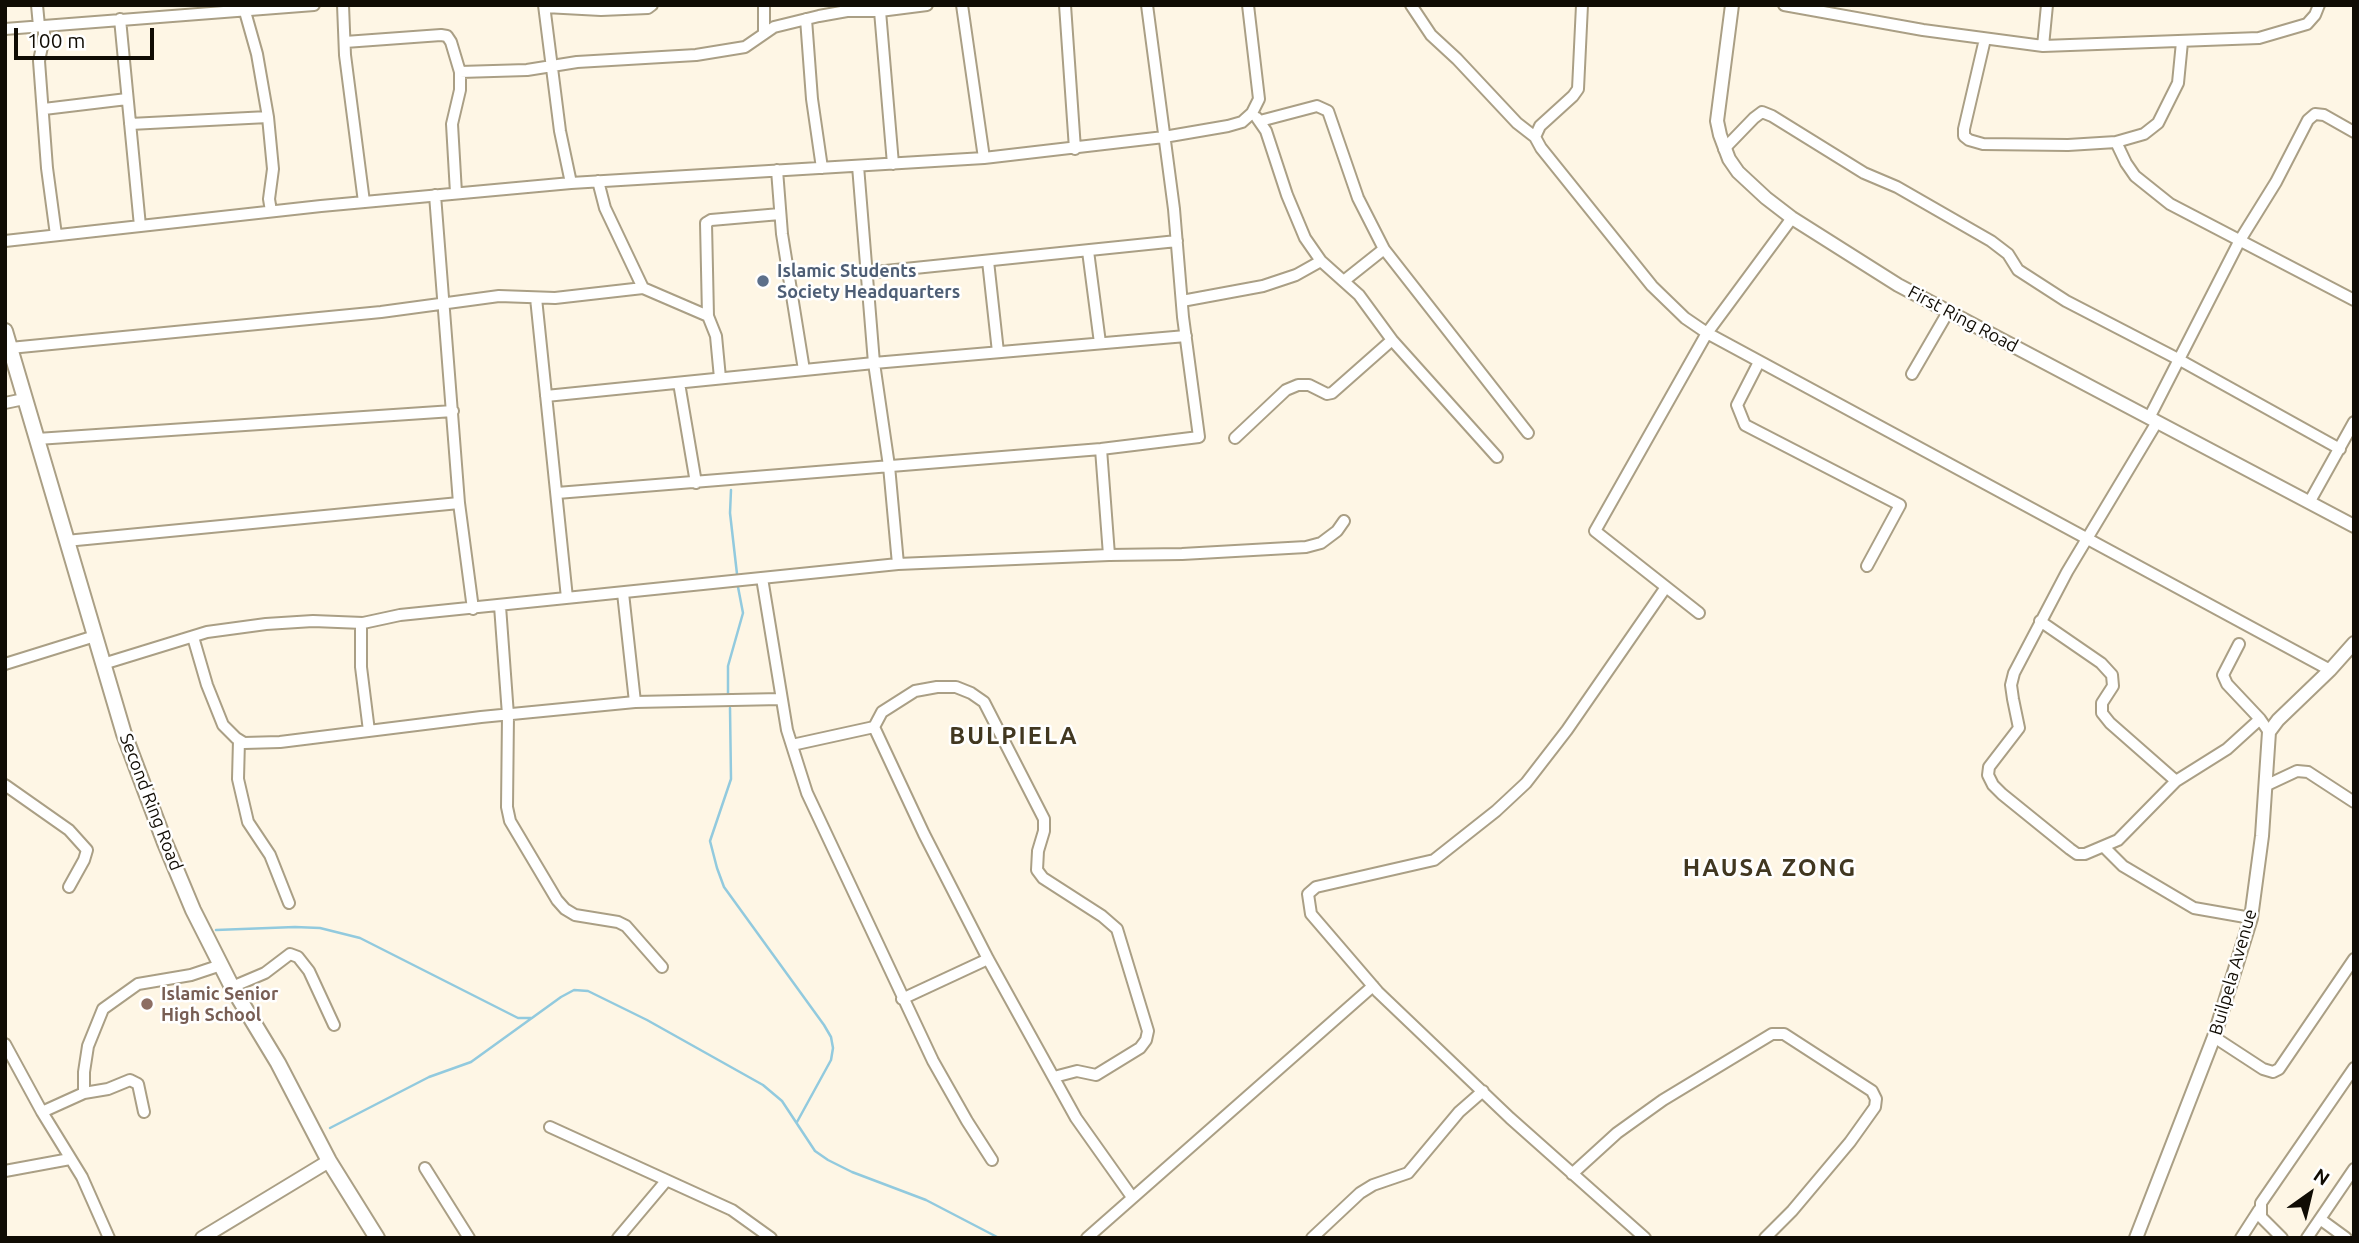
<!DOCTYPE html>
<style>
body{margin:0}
#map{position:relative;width:2359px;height:1243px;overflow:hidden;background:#fef6e5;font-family:Ubuntu,sans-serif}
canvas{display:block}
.frame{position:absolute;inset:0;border:7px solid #100c04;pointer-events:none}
.north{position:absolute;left:2275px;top:1159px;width:70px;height:70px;-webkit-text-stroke:5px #fff;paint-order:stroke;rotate:34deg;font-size:19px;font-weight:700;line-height:28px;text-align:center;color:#100c04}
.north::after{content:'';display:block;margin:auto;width:24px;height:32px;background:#100c04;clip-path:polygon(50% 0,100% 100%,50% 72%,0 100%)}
.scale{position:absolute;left:14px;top:28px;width:140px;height:32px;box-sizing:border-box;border:4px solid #100c04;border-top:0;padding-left:9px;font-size:21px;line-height:24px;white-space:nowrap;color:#100c04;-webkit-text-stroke:5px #fff;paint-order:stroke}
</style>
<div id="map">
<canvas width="2359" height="1243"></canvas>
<div class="frame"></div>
<div class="north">N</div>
<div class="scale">100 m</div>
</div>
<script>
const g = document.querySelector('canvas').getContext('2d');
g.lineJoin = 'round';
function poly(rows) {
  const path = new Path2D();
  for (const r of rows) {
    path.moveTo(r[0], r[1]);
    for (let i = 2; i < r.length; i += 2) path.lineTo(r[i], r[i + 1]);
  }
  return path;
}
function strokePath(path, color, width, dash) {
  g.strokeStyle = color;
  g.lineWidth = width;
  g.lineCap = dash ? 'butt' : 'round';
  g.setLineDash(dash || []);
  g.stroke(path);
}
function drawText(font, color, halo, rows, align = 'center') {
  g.font = font + ' Ubuntu,sans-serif';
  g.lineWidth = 5;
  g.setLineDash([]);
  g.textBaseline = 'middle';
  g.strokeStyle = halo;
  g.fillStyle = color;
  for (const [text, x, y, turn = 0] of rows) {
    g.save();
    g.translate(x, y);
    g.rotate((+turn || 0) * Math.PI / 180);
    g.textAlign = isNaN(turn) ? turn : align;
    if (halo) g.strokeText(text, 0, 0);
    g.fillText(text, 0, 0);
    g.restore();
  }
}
const stream = poly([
 [731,490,730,513,737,574],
 [728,694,728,666,743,613,738,587],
 [730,708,731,779,710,841,717,868,724,887,824,1025,831,1037,833,1048,831,1060,797,1122],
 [216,930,295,927,320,928,360,938,518,1018,532,1018],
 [330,1128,429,1077,471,1062,561,997,574,990,588,991,647,1020,763,1085,782,1101,815,1151,828,1160,852,1172,926,1200,999,1238]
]);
const minor = poly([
 [37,5,39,26],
 [343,5,345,55,364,202],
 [544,5,560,131,571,183],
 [962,5,984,158],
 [1065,5,1075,149],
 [1411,5,1431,35,1457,59,1517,123,1535,137],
 [1582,5,1578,89,1573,96,1540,126,1535,137,1541,148,1652,286,1685,318,1707,333,2330,670],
 [1784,5,1923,30,2043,46,2259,38,2307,24,2315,15,2319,5],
 [545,7,601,10,648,8,652,5],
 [244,8,257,54,268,117,273,169,269,199,271,211],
 [880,11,893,164],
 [120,19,140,226],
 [806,19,812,99,822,168],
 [44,26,44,37,39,61,47,168,56,235],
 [5,29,314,5],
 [764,32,764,5],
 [1985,39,1964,129,1964,136,1969,140,1983,144,2068,145,2116,142,2144,134,2158,123,2178,83,2182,42],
 [345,42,441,35,447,36,451,42,460,72,460,90,452,124,456,193],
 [2043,46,2047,5],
 [460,72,527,70,577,62,696,55,745,47,774,27,819,16,847,11,880,11,927,5],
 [44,109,127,99],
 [1257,118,1266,131,1287,195,1305,238,1321,261,1359,295,1392,340,1497,457],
 [1260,121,1317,106,1328,111,1358,198,1384,249,1528,433],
 [130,124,268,117],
 [2116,142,2126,163,2135,176,2170,204,2354,300],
 [1724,149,1754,118,1762,112,1772,116,1864,173,1897,187,1991,241,2008,254,2018,270,2066,301,2178,359,2340,449],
 [858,166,874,363,889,466,898,564],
 [777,170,782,234,804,370],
 [598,181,605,208,643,288],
 [435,195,459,503,473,609],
 [5,241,321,206,571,183,984,158,1164,137,1228,126,1242,122,1252,113,1259,99,1248,5],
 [1088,251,1100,343],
 [988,261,998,352],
 [866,273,1177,241],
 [1345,280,1384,249],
 [536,298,567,598],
 [1182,301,1263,286,1296,275,1321,261],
 [708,316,706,223,711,220,780,214],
 [10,348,381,312,499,296,555,298,643,288,708,316,716,336,720,378],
 [1759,362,1737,405,1745,425,1900,505,1867,566],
 [1912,374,1948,312],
 [679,383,696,483],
 [546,396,874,363,1186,336],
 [5,403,24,399],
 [2149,418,2240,240,2276,182,2308,120,2315,114,2324,115,2354,132],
 [2157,422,2067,572,2014,673,2011,685,2013,699,2019,728,1989,767,1988,775,1993,785,2002,794,2070,849,2077,854,2085,854,2118,840,2176,781,2227,749,2260,719],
 [1235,438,1286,390,1298,385,1309,385,1327,394,1332,393,1392,340],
 [37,439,453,411],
 [1101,449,1109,555,1182,554,1306,547,1321,543,1337,531,1344,521],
 [557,493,1101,449,1199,437,1183,317,1174,209,1147,5],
 [2310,501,2354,422],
 [66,541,459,503],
 [762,578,787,730,807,793,933,1061,967,1121,992,1160],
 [623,593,635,702],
 [500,606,508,715,507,807,510,821,557,900,565,909,575,915,618,922,626,926,662,967],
 [1699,613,1595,531,1707,333,1792,218],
 [2040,621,2101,663,2112,675,2113,686,2102,703,2102,713,2110,723,2176,781],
 [361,623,361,667,369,731],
 [193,637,207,685,223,725,236,738,244,743,280,742,481,717,635,702,781,699],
 [2239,644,2223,675,2227,684,2260,719,2269,732],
 [5,664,95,636],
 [103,664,207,632,266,624,313,621,363,623,400,615,898,564,1109,555],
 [874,727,924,834,988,959,1076,1118,1132,1197],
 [239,740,238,779,248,822,270,855,289,903],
 [792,745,874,727,882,712,915,691,937,687,956,687,971,693,984,702,1044,819,1044,831,1038,851,1037,870,1043,878,1102,916,1117,929,1148,1031,1146,1040,1140,1048,1096,1075,1077,1071,1054,1077],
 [5,785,69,830,87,850,84,860,69,887],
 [2265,786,2297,771,2308,772,2354,802],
 [2104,847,2123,866,2194,908,2251,918],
 [232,987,265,973,290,954,298,957,309,971,334,1025],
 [902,999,988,959],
 [2214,1037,2263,1069,2273,1072,2279,1069,2354,959],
 [5,1044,42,1112,82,1177,109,1238],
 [84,1093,108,1089,130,1080,138,1084,144,1112],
 [42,1112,84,1093,84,1072,88,1046,103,1009,138,984,191,975,221,965],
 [550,1127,732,1210,771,1238],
 [425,1168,469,1238],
 [5,1171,70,1159],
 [1572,1174,1617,1133,1663,1100,1772,1034,1784,1034,1872,1091,1876,1099,1875,1107,1850,1142,1792,1211,1765,1238],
 [2320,1219,2346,1238],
 [618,1238,666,1181],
 [1087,1238,1373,986],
 [1312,1238,1360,1193,1373,1185,1408,1173,1459,1112,1483,1091],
 [1645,1238,1510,1118,1378,992,1311,914,1308,894,1316,887,1434,860,1496,811,1526,783,1567,730,1666,587],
 [2241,1238,2259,1210],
 [2282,1238,2261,1217,2261,1203,2354,1068],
 [2307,1238,2354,1169]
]);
const tertiary = poly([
 [1732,5,1717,121,1720,135,1729,159,1738,172,1766,198,1792,218,1898,285,2354,526],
 [202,1238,329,1161],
 [2136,1238,2214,1037,2251,918,2262,836,2269,732,2278,720,2330,670,2354,643]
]);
const secondary = poly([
 [5,331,124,734,165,843,193,910,232,987,278,1063,329,1161,377,1238]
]);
const markers = [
 [763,281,7,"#5c6f8a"],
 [147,1004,7,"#8d6e63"]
];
const serviceNames = [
 ["Islamic Students",777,271],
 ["Society Headquarters",777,292]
];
const streetNames = [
 ["First Ring Road",1963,319,28],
 ["Second Ring Road",151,802,69],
 ["Builpela Avenue",2233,972,-74]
];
const educationNames = [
 ["Islamic Senior",161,994],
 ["High School",161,1015]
];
const districtNames = [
 ["BULPIELA",1014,736],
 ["HAUSA ZONG",1770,868]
];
strokePath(stream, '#92cade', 2.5);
strokePath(minor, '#aa9f85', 14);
strokePath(tertiary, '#aa9f85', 16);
strokePath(secondary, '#aa9f85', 18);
strokePath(minor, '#fff', 10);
strokePath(tertiary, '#fff', 12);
strokePath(secondary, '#fff', 14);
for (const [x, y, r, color] of markers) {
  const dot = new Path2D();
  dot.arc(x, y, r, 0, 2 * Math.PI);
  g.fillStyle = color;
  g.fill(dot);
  strokePath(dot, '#fff', 2.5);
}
drawText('bold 18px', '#4e5e75', '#fff', serviceNames, 'left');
drawText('18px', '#100c04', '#fff', streetNames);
drawText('bold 18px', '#785e54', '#fff', educationNames, 'left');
g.letterSpacing = '2px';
drawText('bold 24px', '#413720', '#fff', districtNames);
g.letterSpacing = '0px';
</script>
